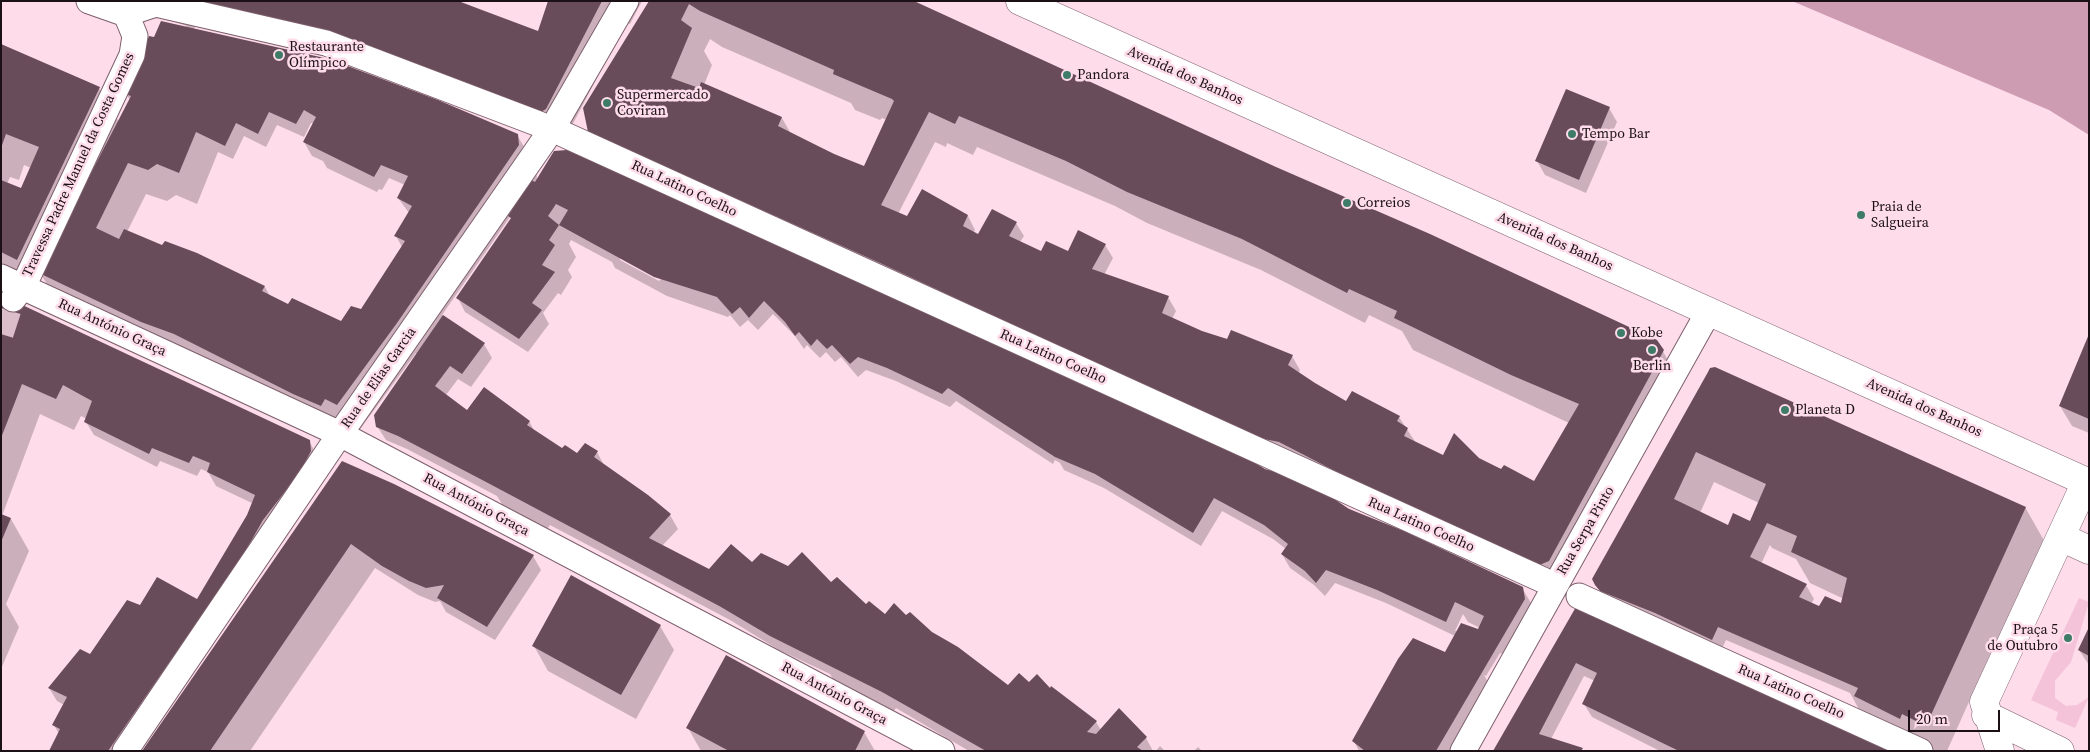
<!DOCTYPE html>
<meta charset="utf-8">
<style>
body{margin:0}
#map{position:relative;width:2090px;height:752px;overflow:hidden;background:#fedcea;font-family:"Source Serif 4",serif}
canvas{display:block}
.frame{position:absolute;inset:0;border:2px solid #1b1015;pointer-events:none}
.scale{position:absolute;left:1908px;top:710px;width:92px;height:22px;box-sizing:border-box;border:2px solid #1b1015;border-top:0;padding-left:6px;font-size:15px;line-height:18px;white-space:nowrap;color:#1b1015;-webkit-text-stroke:4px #fedcea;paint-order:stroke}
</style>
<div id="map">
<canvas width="2090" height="752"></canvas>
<div class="frame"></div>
<div class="scale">20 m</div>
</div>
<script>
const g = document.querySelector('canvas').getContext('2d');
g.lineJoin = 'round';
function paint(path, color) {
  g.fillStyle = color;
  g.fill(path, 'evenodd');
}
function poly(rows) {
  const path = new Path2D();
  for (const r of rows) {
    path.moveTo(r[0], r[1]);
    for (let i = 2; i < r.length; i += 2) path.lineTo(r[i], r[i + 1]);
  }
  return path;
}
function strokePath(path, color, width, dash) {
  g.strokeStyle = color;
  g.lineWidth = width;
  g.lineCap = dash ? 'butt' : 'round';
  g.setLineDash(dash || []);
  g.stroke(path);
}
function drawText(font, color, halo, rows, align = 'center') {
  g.font = font + ' "Source Serif 4",serif';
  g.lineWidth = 5;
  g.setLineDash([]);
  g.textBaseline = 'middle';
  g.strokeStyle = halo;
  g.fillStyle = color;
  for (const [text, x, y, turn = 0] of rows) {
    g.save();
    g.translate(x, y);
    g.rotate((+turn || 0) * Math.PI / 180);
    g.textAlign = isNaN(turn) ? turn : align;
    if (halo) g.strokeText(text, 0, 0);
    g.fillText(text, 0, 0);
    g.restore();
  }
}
const green = poly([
 [2079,598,2089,602,2071,662,2055,681,2055,698,2066,706,2077,705,2089,697,2075,728,2056,720,2058,712,2031,700]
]);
const water = poly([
 [1792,1,2089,1,2089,135,2049,110]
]);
const shadow = poly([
 [110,1,459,1,539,34,550,1,642,1,630,24,626,22,564,141,532,138,522,120,198,14,194,30,517,135,536,167,537,180,611,170,651,1,911,1,1662,350,1681,382,1562,586,1026,356,1084,387,1522,588,1534,608,1512,659,1500,653,1486,676,1484,675,1496,696,1465,751,1359,751,1354,741,1449,656,1455,636,1386,603,1335,583,1325,596,1314,585,1290,568,1282,554,1286,549,1273,539,1222,511,1201,546,1104,488,1064,470,1060,463,1055,460,1053,464,956,401,950,407,896,381,866,370,858,377,841,357,835,362,826,352,820,358,807,345,804,349,795,336,773,314,758,330,748,320,740,327,730,315,728,317,667,296,615,268,612,262,571,240,569,244,576,257,568,270,572,277,561,295,558,293,543,313,549,324,528,352,465,312,458,298,512,220,510,217,442,315,484,344,492,358,471,387,458,379,446,395,468,412,529,421,535,432,561,449,577,455,597,452,605,467,647,495,670,515,678,529,662,546,709,571,752,564,789,568,831,584,885,616,906,617,1008,687,1029,684,1050,690,1096,722,1101,730,1146,738,1153,751,969,751,896,708,894,711,834,681,830,674,779,650,730,620,550,525,544,534,508,514,497,496,407,449,386,440,377,426,417,355,416,353,355,436,59,304,42,276,35,291,15,281,1,262,1,46,99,88,119,122,130,100,126,94,154,39,187,26],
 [710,39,722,47,851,103,855,110,880,120,882,118,887,120,865,168,791,134,782,118,704,85,712,65,704,51],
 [311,123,314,124,304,142,312,156,323,161,327,168,377,192,379,189,382,190,389,178,405,185,398,198,409,213,396,236,402,247,362,311,341,322,288,305,270,296,265,287,196,254,163,247,127,232,146,194,167,201,176,195,197,204,218,152,233,159,244,136,266,147,277,125,304,137],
 [935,142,946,147,947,143,973,155,977,147,1115,206,1147,223,1261,270,1365,323,1369,315,1402,331,1413,350,1569,423,1534,483,1478,459,1443,456,1416,443,1399,417,1347,402,1298,374,1300,370,1292,356,1201,332,1172,319,1176,311,1168,297,1104,275,1113,258,1105,245,1069,253,1041,252,1020,242,1024,236,1016,223,978,236,973,234,975,230,968,216,907,218,898,214],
 [24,165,31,168,22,190,7,184,10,177,19,180],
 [620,257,661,279,659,281,620,260],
 [1463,614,1468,622,1480,628,1482,633,1455,631],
 [1609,108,1617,122,1586,193,1545,175,1537,161],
 [1,296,309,441,313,448,314,458,126,751,50,751,59,734,54,725,64,705,57,701,49,688,91,655,140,606,197,601,254,504,216,486,208,472,201,469,197,476,160,461,157,467,94,435,86,422,87,419,81,416,74,430,40,414,2,516,11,519,29,551,6,604,19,627,1,669],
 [2089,337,2089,433,2072,426,2060,406],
 [1711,369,2025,507,2046,544,1997,650,1993,648,1947,751,1932,751,1861,713,1850,693,1726,640,1720,653,1894,751,1660,751,1592,717,1584,704,1595,681,1584,676,1551,739,1583,751,1495,751,1616,616,1594,579],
 [1714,482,1759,503,1751,523,1729,526,1700,513],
 [1770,545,1772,548,1796,559,1810,583,1844,599,1845,607,1819,607,1811,604,1814,599,1806,585,1761,564],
 [343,462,533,556,541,570,495,640,446,612,440,601,435,602,418,595,375,568,250,751,144,751],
 [660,626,674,650,636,719,548,671,534,646],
 [2089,630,2089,665,2079,650],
 [726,657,864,732,875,751,701,751,688,728],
 [1160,746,1165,751,1156,751],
 [1198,747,1202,751,1194,751]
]);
const building = poly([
 [196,1,458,1,538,31,548,1,602,1,546,109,539,113,393,59,367,45],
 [649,1,914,1,1276,167,1430,234,1657,340,1664,350,1549,561,1537,566,1337,472,1279,442,1254,437,880,263,588,132,583,108],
 [689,4,700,11,834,70,833,74,892,99,894,101,864,166,834,154,778,126,782,117,701,82,699,88,671,78,692,28,681,20],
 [929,112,955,124,959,116,1066,161,1127,192,1242,239,1347,293,1349,289,1397,311,1394,318,1511,375,1579,404,1534,481,1504,465,1501,469,1479,458,1454,433,1443,455,1404,436,1408,428,1397,421,1400,416,1352,391,1346,401,1315,383,1288,365,1293,355,1231,330,1227,339,1202,331,1162,313,1169,296,1092,269,1106,244,1078,230,1068,251,1046,241,1041,251,1009,236,1017,222,992,209,978,234,963,226,968,215,922,189,907,216,881,205],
 [161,21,329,59,438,100,518,134,519,145,397,323,337,405,325,399,321,406,293,394,174,334,141,322,39,273,131,96,125,94,149,36,154,37],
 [304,110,316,117,303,142,374,177,381,165,408,176,397,198,412,206,394,236,405,241,361,309,351,306,341,321,292,298,288,304,262,291,265,286,197,253,165,241,162,245,124,229,119,239,96,228,128,163,148,170,157,164,179,173,196,132,225,146,236,123,258,134,269,112,296,124],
 [1,44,100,87,17,260,1,252,1,180,21,188,39,147,6,134,1,148],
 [1566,89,1610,107,1579,180,1535,161],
 [567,150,762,236,1085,386,1137,407,1155,418,1175,424,1240,454,1265,469,1299,479,1324,492,1349,509,1404,531,1523,587,1525,599,1436,751,1365,751,1352,741,1398,659,1413,638,1445,652,1461,623,1478,629,1484,616,1455,602,1446,622,1377,590,1326,570,1316,583,1305,571,1281,554,1288,544,1264,525,1214,498,1193,533,1095,474,1055,457,948,388,942,394,887,368,858,357,850,364,832,345,827,349,817,339,811,346,799,332,795,336,785,322,764,301,749,318,740,307,732,314,717,297,654,277,559,225,549,240,555,245,542,265,555,272,532,303,542,310,519,339,456,298,511,218,508,216,531,180,535,182,554,151],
 [556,204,568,210,559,225,548,216],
 [1,295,310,440,311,451,300,472,263,520,242,557,108,751,49,751,60,729,52,725,67,697,48,688,80,649,90,654,127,600,140,605,157,577,197,599,247,515,255,495,207,472,210,463,193,456,189,463,152,448,149,454,84,422,92,401,63,385,56,399,22,384,1,438],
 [443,315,485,343,462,374,450,366,435,386,467,410,484,387,530,421,527,425,562,448,565,445,577,453,585,443,598,451,594,457,648,495,671,514,649,538,709,569,731,544,752,562,761,553,788,566,802,552,831,582,837,577,866,604,869,601,885,614,894,603,906,615,910,612,932,632,958,647,1008,685,1019,673,1029,682,1037,674,1050,688,1051,686,1097,721,1087,732,1096,734,1119,708,1147,737,1137,747,1143,751,986,751,882,692,770,636,721,607,488,483,398,436,376,427,374,415],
 [2089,334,2089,419,2059,406],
 [1715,367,2026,507,1926,726,1902,714,1900,719,1854,696,1858,688,1718,627,1712,640,1655,613,1600,591,1595,585,1592,579,1708,372,1710,368],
 [1696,452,1766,484,1750,521,1733,513,1728,525,1674,499],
 [1767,523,1797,536,1791,552,1847,578,1841,603,1825,596,1819,606,1799,597,1807,584,1750,557],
 [342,461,394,484,534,555,487,627,437,598,444,585,426,588,409,581,382,566,351,544,210,751,142,751],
 [1,514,11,518,1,542],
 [571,575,661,625,621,695,532,646],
 [1580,600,1897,751,1679,751,1582,704,1597,673,1576,663,1539,734,1583,748,1581,751,1493,751],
 [2089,627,2089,656,2078,650],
 [726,655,865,731,855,751,729,751,686,728]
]);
const streetTunnel = poly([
 [1,334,12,300]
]);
const street = poly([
 [89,1,126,14],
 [126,14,156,4,326,43,539,124],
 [563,134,1543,580],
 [1,277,340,434,942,751],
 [13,299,23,287,132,55,135,36,126,14],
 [1579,596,1920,751],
 [125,751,340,434,552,129,626,1],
 [1463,751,1709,311]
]);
const secondary = poly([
 [1020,1,2089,483],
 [2061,537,2089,550],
 [1986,715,2060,751],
 [2000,751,1984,702,2086,482]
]);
const markers = [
 [279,55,5,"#3f7c68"],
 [1067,75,5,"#3f7c68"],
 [607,103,5,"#3f7c68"],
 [1572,134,5,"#3f7c68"],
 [1347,203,5,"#3f7c68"],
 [1861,215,5,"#3f7c68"],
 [1621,333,5,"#3f7c68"],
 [1652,350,5,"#3f7c68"],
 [1785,410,5,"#3f7c68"],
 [2068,638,5,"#3f7c68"]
];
const poiNames = [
 ["Restaurante",289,47],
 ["Olímpico",289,63],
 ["Pandora",1077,75],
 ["Supermercado",617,95],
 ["Coviran",617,111],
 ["Tempo Bar",1582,134],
 ["Correios",1357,203],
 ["Praia de",1871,207],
 ["Salgueira",1871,223],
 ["Kobe",1631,333],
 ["Berlin",1652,366,"center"],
 ["Planeta D",1795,410],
 ["Praça 5",2058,630,"right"],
 ["de Outubro",2058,646,"right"]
];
const streetNames = [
 ["Avenida dos Banhos",1185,76,24],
 ["Travessa Padre Manuel da Costa Gomes",79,165,-65],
 ["Rua Latino Coelho",684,189,25],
 ["Avenida dos Banhos",1555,242,24],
 ["Rua António Graça",112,328,25],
 ["Rua Latino Coelho",1053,357,24],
 ["Rua de Elias Garcia",379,378,-55],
 ["Avenida dos Banhos",1924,408,24],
 ["Rua António Graça",476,505,28],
 ["Rua Latino Coelho",1421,525,24],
 ["Rua Serpa Pinto",1586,531,-60],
 ["Rua Latino Coelho",1791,692,24],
 ["Rua António Graça",834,694,28]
];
paint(green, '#f4c3d9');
paint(water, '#ce9cb2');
paint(shadow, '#0003');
paint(building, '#694c59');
strokePath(streetTunnel, '#dcbdca', 25, [25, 12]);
strokePath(street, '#7d5f6c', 27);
strokePath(secondary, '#7d5f6c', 29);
strokePath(street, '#fff', 25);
strokePath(secondary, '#fff', 28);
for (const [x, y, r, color] of markers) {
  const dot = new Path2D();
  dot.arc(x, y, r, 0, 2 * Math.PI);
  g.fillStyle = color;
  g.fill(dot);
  strokePath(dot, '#fedcea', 2);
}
drawText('14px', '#1b1015', '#fedcea', poiNames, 'left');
drawText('14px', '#1b1015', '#fedcea', streetNames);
</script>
